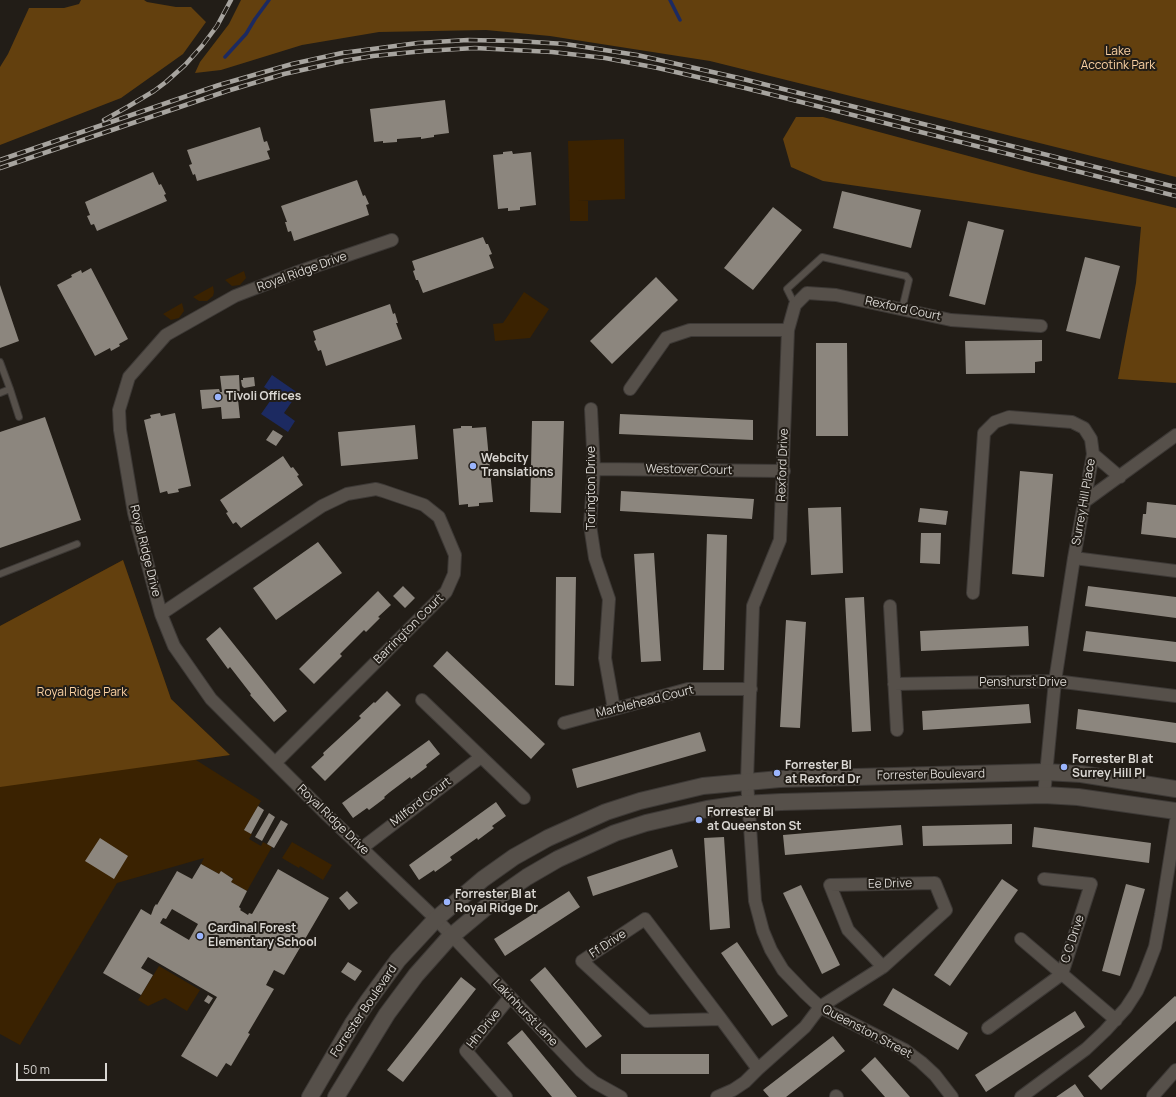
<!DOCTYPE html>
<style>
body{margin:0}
#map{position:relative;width:1176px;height:1097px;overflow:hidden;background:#221d17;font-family:Manrope,sans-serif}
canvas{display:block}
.scale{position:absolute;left:16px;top:1063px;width:91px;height:18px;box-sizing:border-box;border:2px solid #dad7d3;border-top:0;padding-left:5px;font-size:12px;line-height:14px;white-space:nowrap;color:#dad7d3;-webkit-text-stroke:3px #221d17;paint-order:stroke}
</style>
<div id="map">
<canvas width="1176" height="1097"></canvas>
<div class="scale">50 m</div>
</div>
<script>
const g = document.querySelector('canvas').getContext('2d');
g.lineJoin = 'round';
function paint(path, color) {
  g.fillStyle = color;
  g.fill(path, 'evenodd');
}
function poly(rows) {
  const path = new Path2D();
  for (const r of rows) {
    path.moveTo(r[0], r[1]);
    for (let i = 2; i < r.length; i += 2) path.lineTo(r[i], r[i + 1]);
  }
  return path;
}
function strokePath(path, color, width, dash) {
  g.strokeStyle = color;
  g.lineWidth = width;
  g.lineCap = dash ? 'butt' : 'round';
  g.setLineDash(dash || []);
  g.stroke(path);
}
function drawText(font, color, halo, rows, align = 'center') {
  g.font = font + ' Manrope,sans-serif';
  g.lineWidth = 4;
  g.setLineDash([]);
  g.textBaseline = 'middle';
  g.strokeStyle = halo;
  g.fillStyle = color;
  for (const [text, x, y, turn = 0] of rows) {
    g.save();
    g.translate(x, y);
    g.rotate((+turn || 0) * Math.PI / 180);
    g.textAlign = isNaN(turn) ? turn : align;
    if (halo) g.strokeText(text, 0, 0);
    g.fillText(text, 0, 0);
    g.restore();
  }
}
const green = poly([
 [624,139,625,199,578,201,588,201,588,221,570,221,568,141],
 [244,271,246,278,240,285,232,286,225,280],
 [213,286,214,292,213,296,207,301,199,301,193,297],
 [524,292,549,309,530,338,495,341,493,324,503,323],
 [182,303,184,311,179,318,171,320,163,314],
 [123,560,171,699,230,755,196,760,261,801,244,830,252,834,249,839,261,846,263,842,272,847,247,891,231,882,233,878,221,872,219,874,201,864,204,858,117,883,20,1045,0,1034,0,626],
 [292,842,332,865,323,880,300,866,299,868,282,858],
 [159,966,200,990,187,1011,165,998,148,1006,138,1000]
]);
const forest = poly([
 [81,0,144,0,147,2,176,7,191,7,206,22,183,54,121,98,0,145,0,67,8,54,29,8,64,8,79,4],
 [241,0,1176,0,1176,177,710,61,550,36,486,30,379,32,302,45,221,70,195,73,200,62,229,24],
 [796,117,823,117,1032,173,1176,208,1176,383,1118,379,1136,283,1141,227,823,181,791,167,783,139],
 [123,560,171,699,230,755,0,787,0,626]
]);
const water = poly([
 [272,375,298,393,284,413,295,421,288,432,261,414,275,394,264,387]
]);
const stream = poly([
 [670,0,680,20],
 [225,57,246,34,255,19,269,0]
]);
const building = poly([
 [445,100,449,133,434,135,434,137,421,139,421,137,397,139,397,142,383,143,383,141,374,142,370,109],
 [260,127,264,142,267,141,270,150,267,151,270,159,197,181,195,174,193,175,189,165,192,164,187,150],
 [512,151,513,154,531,152,536,205,520,207,520,210,508,211,508,208,498,209,493,155,503,154,503,152],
 [153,172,159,185,161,184,166,194,164,195,167,201,97,231,94,224,91,225,87,216,90,215,85,202],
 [357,180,363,196,365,195,369,204,366,205,369,215,294,241,291,231,288,232,285,222,287,222,281,206],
 [842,191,921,210,911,248,833,228],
 [773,207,802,230,753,290,724,268],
 [968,221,1004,230,985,305,949,296],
 [483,237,486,244,488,244,492,254,489,255,494,268,423,293,418,280,416,280,413,271,415,270,412,261],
 [1085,257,1120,266,1100,339,1066,331],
 [91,268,128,339,119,344,120,346,111,351,110,348,95,356,57,285,72,277,71,275,81,270,82,273],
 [656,277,678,300,612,364,590,341],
 [0,285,19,341,0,348],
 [390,304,393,314,395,313,398,323,396,323,402,339,326,366,321,350,318,351,314,341,316,340,313,331],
 [1042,340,1042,361,1035,362,1035,373,966,374,965,341],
 [816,343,847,343,848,436,816,436],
 [239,375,240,394,234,394,234,400,238,399,240,418,222,419,221,407,202,409,200,390,219,389,220,392,222,392,220,376],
 [254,377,255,386,244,388,242,386,241,380,243,380,243,378],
 [160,413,161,416,175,413,191,486,178,489,179,492,168,494,167,491,160,493,144,420,151,418,150,415],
 [620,414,753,420,753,440,619,434],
 [45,417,81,520,0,548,0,432],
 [532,421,564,421,561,513,530,512],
 [415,425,418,459,341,466,338,432],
 [461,426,472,426,472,428,486,427,493,502,479,503,479,506,468,507,468,504,459,505,453,429,461,428],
 [273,430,283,436,276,446,266,440],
 [283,456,291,468,293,467,299,475,297,476,303,485,241,528,236,522,233,524,226,513,228,512,220,500],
 [1020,471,1053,474,1044,577,1012,574],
 [621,491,754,499,752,519,620,511],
 [1147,502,1176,505,1176,538,1141,534,1143,514,1146,514],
 [841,507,843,573,811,575,808,508],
 [920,508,948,511,946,525,918,522],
 [921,533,941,533,940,564,920,563],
 [707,534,727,535,724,670,703,670],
 [318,542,342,573,276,620,253,588],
 [654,553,661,661,641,662,634,554],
 [556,577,576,577,574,686,555,685],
 [403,586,415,598,405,608,393,596],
 [1088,586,1176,597,1176,618,1085,606],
 [378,591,391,605,378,617,380,618,366,632,364,630,340,654,342,656,314,684,299,669],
 [864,597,871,731,852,732,845,598],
 [786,620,806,622,800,728,780,727],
 [1028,626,1029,646,921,651,920,631],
 [220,627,287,711,274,722,250,695,251,694,230,667,228,669,206,639],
 [1086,631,1176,642,1176,662,1083,651],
 [447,651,545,744,531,759,433,666],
 [387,691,401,705,325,781,311,767,324,755,323,753,361,718,359,716,374,702,375,703],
 [1029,704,1031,723,923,730,922,711],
 [1078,709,1176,723,1176,743,1076,729],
 [700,732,706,751,577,788,572,769],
 [429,740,440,754,426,765,427,767,411,779,410,777,390,792,384,797,385,798,369,810,367,808,353,818,342,803],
 [496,802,506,816,492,826,494,828,478,840,477,838,450,857,452,860,435,872,434,870,419,880,409,865],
 [258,806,264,810,251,834,244,830],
 [269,813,275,817,262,841,255,837],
 [281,820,288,824,274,848,267,844],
 [1012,824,1012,844,923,846,922,826],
 [901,825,903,845,785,855,783,835],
 [1034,827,1151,843,1149,863,1032,847],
 [724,837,730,928,710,930,704,838],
 [100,838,128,856,114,879,85,861],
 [672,849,678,867,593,896,587,877],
 [201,864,219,874,221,871,233,879,231,882,247,891,239,907,241,909,240,910,248,915,249,913,252,914,278,869,329,898,284,975,274,970,266,985,274,989,248,1033,250,1034,231,1066,226,1063,217,1077,181,1056,217,997,148,957,141,968,153,975,141,995,103,973,141,909,151,915,154,907,156,904,157,905,177,871,192,879],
 [172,909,198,924,189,940,160,923,163,918,166,919],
 [1002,879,1018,890,950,986,934,975],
 [1126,884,1145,889,1120,976,1102,971],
 [801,885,840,965,822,974,783,893],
 [347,891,358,903,349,910,339,898],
 [569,891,580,907,505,956,494,939],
 [737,942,788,1016,772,1026,721,953],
 [348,962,362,971,355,981,341,972],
 [545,967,602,1036,586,1048,530,980],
 [461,977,476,989,403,1082,387,1070],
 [893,988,968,1033,958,1050,883,1005],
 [208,995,213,998,209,1004,204,1001],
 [1175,996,1176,997,1176,1021,1101,1090,1088,1076],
 [1075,1011,1085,1027,986,1092,975,1075],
 [522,1030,577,1097,552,1097,507,1043],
 [833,1036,845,1051,786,1097,769,1097,763,1090],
 [621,1054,709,1054,709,1074,621,1074],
 [875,1057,910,1097,885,1097,861,1070],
 [1075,1084,1084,1097,1056,1097]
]);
const service = poly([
 [795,305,787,289,822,257,906,276,909,280,902,309],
 [0,362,10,389,0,393],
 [10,389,19,417],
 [0,574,77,544]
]);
const minor = poly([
 [392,240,295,273,235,296,166,335,129,377,119,410,120,430,134,513,161,614,174,646,211,699,328,816,436,919,581,1071,594,1082,621,1097],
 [630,389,666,338,690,330,788,330],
 [591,409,594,469,590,525,595,558,609,599,605,658,614,709],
 [1093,454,1120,477],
 [594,469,784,471],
 [1084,502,1176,435],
 [1074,558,1176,571],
 [973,593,984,433,995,422,1009,417,1072,422,1084,428,1091,439,1093,454,1074,558,1055,681,1044,795],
 [890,606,897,730],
 [161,614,322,506,347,494,376,489,383,491,424,505,439,517,455,555,454,574,446,592,275,763],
 [894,684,1055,681,1176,696],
 [422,700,524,798],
 [564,723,688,689,751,689],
 [362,848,481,757],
 [935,883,946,910,883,967,848,930,830,885,935,883],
 [645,919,721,1019,647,1021,582,961,645,919],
 [1021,939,1116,1020],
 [721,1019,758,1069],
 [988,1028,1062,974,1091,884,1044,879],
 [836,1096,837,1097],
 [1153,1096,1176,1070],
 [506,1097,466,1051,510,997],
 [717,1097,733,1090,745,1082,758,1069,805,1027,820,1007,883,967],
 [952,1097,935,1075,921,1062,905,1050,820,1007,805,993,783,970,771,950,763,931,755,901,747,781,753,606,780,540,788,330,795,305,807,293,836,295,951,320,1041,326],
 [1021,1097,1086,1049,1105,1031,1126,1008,1137,991,1145,973,1155,947,1161,915,1176,821]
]);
const tertiary = poly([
 [310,1097,353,1023,368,1001,398,960,436,919,483,879,514,857,548,838,606,812,640,801,703,786,780,779,1045,772,1081,774,1176,789],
 [336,1097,387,1014,416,975,448,939,497,898,527,877,558,859,615,833,646,823,707,809,742,804,781,802,1044,795,1078,797,1176,811]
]);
const rail = poly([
 [104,120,129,106,154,91,166,82,185,65,202,46,217,26,231,0],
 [0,160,219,85,292,64,342,53,418,43,468,40,517,41,565,44,637,55,739,78,1176,187],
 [0,168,227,91,284,74,343,61,373,56,424,51,475,48,552,52,605,58,658,68,745,88,1176,196]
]);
const markers = [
 [218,397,4,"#9bb5fd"],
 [473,466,4,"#9bb5fd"],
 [1064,767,4,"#9bb5fd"],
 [777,773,4,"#9bb5fd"],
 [699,820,4,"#9bb5fd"],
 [447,902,4,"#9bb5fd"],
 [200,936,4,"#9bb5fd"]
];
const parkNames = [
 ["Lake",1118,52],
 ["Accotink Park",1118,66],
 ["Royal Ridge Park",82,693]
];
const streetNames = [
 ["Royal Ridge Drive",302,272,-20],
 ["Rexford Court",903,309,12],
 ["Rexford Drive",783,465,-88],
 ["Westover Court",689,470,1],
 ["Torington Drive",592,488,-90],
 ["Surrey Hill Place",1084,502,-80],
 ["Royal Ridge Drive",145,551,76],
 ["Barrington Court",409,629,-45],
 ["Penshurst Drive",1023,683],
 ["Marblehead Court",645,702,-14],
 ["Forrester Boulevard",931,775,-1],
 ["Milford Court",421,802,-37],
 ["Royal Ridge Drive",333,820,44],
 ["Ee Drive",890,884,-1],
 ["C C Drive",1073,939,-72],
 ["Ff Drive",608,944,-33],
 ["Forrester Boulevard",364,1011,-56],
 ["Lakinhurst Lane",525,1013,46],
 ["Hh Drive",484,1029,-51],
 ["Queenston Street",867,1032,28]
];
const poiNames = [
 ["Tivoli Offices",226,397],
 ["Webcity",481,459],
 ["Translations",481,473],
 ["Forrester Bl at",1072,760],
 ["Surrey Hill Pl",1072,774],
 ["Forrester Bl",785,766],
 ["at Rexford Dr",785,780],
 ["Forrester Bl",707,813],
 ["at Queenston St",707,827],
 ["Forrester Bl at",455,895],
 ["Royal Ridge Dr",455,909],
 ["Cardinal Forest",208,929],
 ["Elementary School",208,943]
];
paint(green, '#3a2201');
paint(forest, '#63400e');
paint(water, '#1c2a61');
strokePath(stream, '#1c2a61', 3.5);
paint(building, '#8c867e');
strokePath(service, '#3d3936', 8);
strokePath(minor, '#3d3936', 14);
strokePath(tertiary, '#3d3936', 18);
strokePath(service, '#56504a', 6);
strokePath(minor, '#56504a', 12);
strokePath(tertiary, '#56504a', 16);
strokePath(rail, '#a7a49f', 4.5);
strokePath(rail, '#221d17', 3, [9]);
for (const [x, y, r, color] of markers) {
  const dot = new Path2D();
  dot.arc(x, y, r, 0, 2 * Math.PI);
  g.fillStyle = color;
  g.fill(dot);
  strokePath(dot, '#221d17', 1.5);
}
drawText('12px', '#fdd3a4', '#221d17', parkNames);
drawText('12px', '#dad7d3', '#221d17', streetNames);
drawText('bold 12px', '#dad7d3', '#221d17', poiNames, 'left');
</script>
